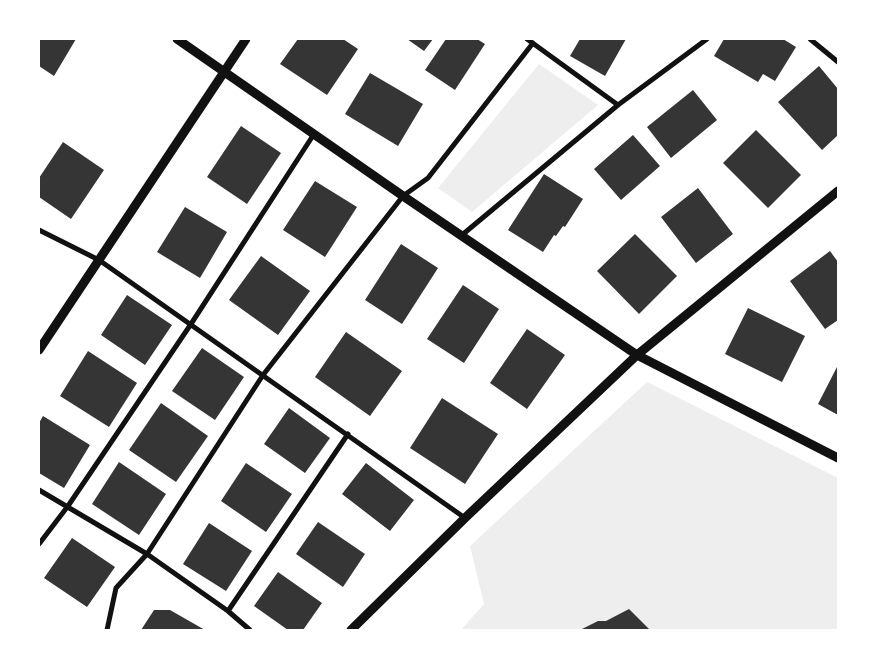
<!DOCTYPE html>
<style>
body{margin:0}
#map{position:relative;width:877px;height:669px;overflow:hidden;background:#fff;font-family:"Space Grotesk",sans-serif}
canvas{display:block}
.frame{position:absolute;inset:0;border:40px solid #fff;pointer-events:none}
</style>
<div id="map">
<canvas width="877" height="669"></canvas>
<div class="frame"></div>
</div>
<script>
const g = document.querySelector('canvas').getContext('2d');
g.lineJoin = 'round';
function paint(path, color) {
  g.fillStyle = color;
  g.fill(path, 'evenodd');
}
function poly(rows) {
  const path = new Path2D();
  for (const r of rows) {
    path.moveTo(r[0], r[1]);
    for (let i = 2; i < r.length; i += 2) path.lineTo(r[i], r[i + 1]);
  }
  return path;
}
function strokePath(path, color, width, dash) {
  g.strokeStyle = color;
  g.lineWidth = width;
  g.lineCap = dash ? 'butt' : 'round';
  g.setLineDash(dash || []);
  g.stroke(path);
}
const green = poly([
 [539,64,598,105,472,212,438,188],
 [647,382,838,478,838,630,461,630,484,604,470,546]
]);
const building = poly([
 [39,39,76,39,54,76,39,66],
 [298,39,343,39,358,49,327,95,280,64],
 [407,39,433,39,424,51],
 [446,39,477,39,485,44,455,90,425,70],
 [580,39,626,39,605,76,570,56],
 [724,39,783,39,796,47,775,81,763,74,758,82,714,56],
 [819,66,838,89,838,135,822,150,778,102],
 [370,73,423,104,398,146,345,114],
 [693,90,717,120,671,158,647,127],
 [241,126,281,153,247,204,207,177],
 [756,130,801,175,768,208,723,163],
 [633,135,660,166,621,200,594,169],
 [63,142,104,170,71,219,39,197,39,178],
 [544,174,583,199,565,227,563,226,556,236,554,235,543,252,508,230],
 [315,181,357,207,325,257,283,230],
 [698,188,733,234,696,263,661,217],
 [185,207,227,232,200,278,157,252],
 [635,234,677,276,639,314,597,271],
 [401,244,438,268,402,324,365,300],
 [830,251,838,262,838,320,825,329,790,281],
 [261,256,310,291,278,335,229,300],
 [463,285,499,309,464,363,427,339],
 [127,295,172,325,145,365,101,335],
 [748,308,805,336,782,382,725,354],
 [527,329,565,355,527,409,490,383],
 [346,332,402,371,370,416,315,377],
 [202,348,244,377,215,420,172,391],
 [88,351,137,383,109,427,60,396],
 [838,365,838,415,818,404],
 [442,398,498,434,465,484,410,448],
 [161,403,208,436,176,482,129,450],
 [289,408,330,438,305,473,264,444],
 [43,416,90,445,64,488,39,473,39,423],
 [119,462,166,494,139,535,92,504],
 [246,463,292,494,266,532,221,501],
 [366,463,414,500,390,531,342,494],
 [318,522,365,554,343,587,296,554],
 [209,523,252,551,226,591,183,564],
 [72,538,115,567,87,607,44,578],
 [278,572,322,603,303,630,288,630,254,606],
 [629,609,650,630,580,630,598,621,606,621],
 [154,610,170,610,205,630,141,630]
]);
const minor = poly([
 [527,39,618,105],
 [810,39,838,62],
 [39,230,99,260,465,518],
 [462,235,618,105,707,39],
 [39,490,147,554,228,611,250,630],
 [39,544,68,506,191,324,314,134],
 [228,611,348,434],
 [107,630,116,588,147,554,263,375,403,196,428,178,533,43]
]);
const tertiary = poly([
 [177,39,403,196,637,355,838,458],
 [39,350,246,39],
 [351,630,465,518,637,355,838,191]
]);
paint(green, '#eee');
paint(building, '#353535');
strokePath(minor, '#111', 5);
strokePath(tertiary, '#111', 9);
</script>
